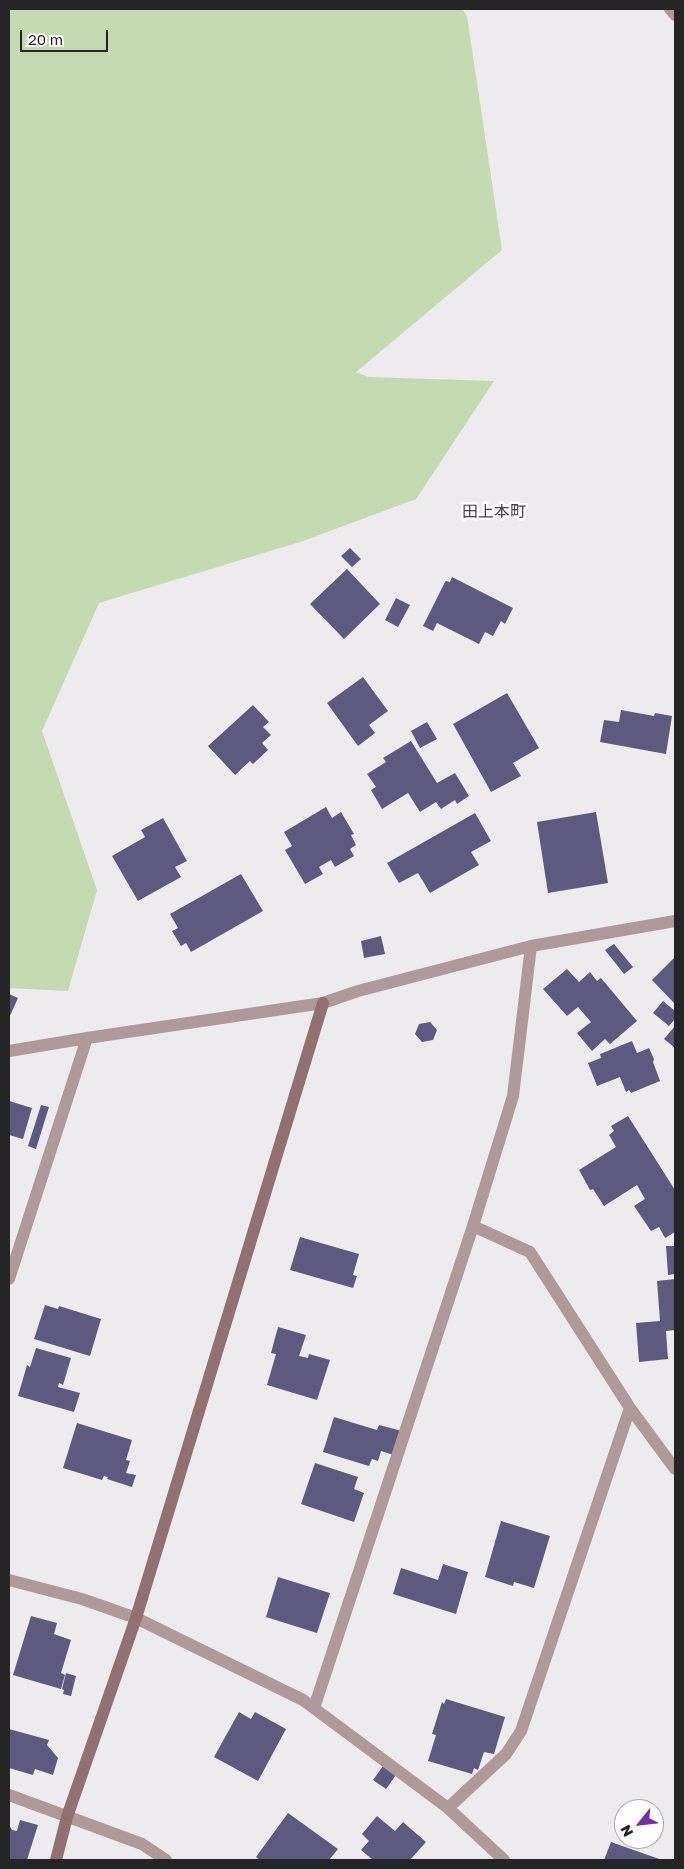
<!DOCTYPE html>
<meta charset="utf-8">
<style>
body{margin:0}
#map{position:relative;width:684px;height:1869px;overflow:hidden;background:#edeaee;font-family:"Golos Text",sans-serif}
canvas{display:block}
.frame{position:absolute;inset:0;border:10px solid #252526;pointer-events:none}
.north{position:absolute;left:614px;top:1799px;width:50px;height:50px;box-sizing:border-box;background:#fff;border:1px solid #a8a8a8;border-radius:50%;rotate:241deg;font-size:14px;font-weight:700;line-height:20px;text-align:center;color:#252526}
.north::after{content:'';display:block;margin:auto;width:18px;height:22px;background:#712fa4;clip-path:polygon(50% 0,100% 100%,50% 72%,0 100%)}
.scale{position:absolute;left:20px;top:30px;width:88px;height:22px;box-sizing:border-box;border:2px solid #252526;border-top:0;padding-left:6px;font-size:15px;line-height:18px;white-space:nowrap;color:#252526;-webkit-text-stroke:4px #fff;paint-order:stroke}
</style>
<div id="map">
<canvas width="684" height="1869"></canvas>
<div class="frame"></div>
<div class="north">N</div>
<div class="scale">20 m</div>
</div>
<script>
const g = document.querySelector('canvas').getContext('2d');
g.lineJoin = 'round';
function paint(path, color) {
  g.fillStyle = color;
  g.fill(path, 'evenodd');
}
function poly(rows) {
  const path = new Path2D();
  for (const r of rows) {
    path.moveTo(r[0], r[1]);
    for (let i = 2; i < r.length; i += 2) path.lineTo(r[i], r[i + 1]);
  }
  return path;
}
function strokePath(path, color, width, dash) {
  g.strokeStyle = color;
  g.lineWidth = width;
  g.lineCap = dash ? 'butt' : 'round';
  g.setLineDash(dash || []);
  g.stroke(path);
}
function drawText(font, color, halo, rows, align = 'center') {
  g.font = font + ' "Golos Text","Noto Sans JP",sans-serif';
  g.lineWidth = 5;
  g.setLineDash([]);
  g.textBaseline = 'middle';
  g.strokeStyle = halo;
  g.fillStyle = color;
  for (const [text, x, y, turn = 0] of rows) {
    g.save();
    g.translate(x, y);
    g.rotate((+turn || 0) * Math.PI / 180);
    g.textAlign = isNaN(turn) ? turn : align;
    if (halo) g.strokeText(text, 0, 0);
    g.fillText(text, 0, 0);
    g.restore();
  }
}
const green = poly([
 [9,9,462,9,467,16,502,250,356,372,368,377,494,381,416,499,303,541,99,603,42,731,97,890,68,991,9,988]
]);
const building = poly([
 [350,548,361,559,352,567,341,556],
 [347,569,380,604,344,639,310,604],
 [452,577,513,608,505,624,501,621,493,636,485,632,479,644,437,623,433,631,423,626,445,582,446,581,450,582],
 [396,598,410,605,398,627,385,620],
 [363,677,388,711,369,725,375,733,358,746,327,703],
 [507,693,539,748,513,763,521,776,491,792,453,724],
 [253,705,269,722,263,727,271,735,262,743,268,750,253,764,250,761,235,775,208,746],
 [621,710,654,716,655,713,672,716,666,754,600,742,604,720,619,722],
 [427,722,437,739,420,748,411,731],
 [411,741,437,783,455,773,469,796,457,804,455,800,441,809,436,802,420,812,408,793,382,809,371,790,376,787,367,774,386,762,383,758],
 [326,807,332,818,341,812,354,834,351,835,356,845,350,849,354,856,335,867,331,860,319,867,323,874,305,884,285,850,292,846,284,832],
 [596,812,608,883,548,893,537,822],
 [475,813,491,841,471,852,479,865,430,893,418,873,399,883,387,863],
 [163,818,187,861,175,867,181,877,138,901,112,856,145,837,141,830],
 [241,874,263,911,191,952,186,943,181,946,172,931,178,928,170,914],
 [381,936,385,954,364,958,361,941],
 [614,944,633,967,624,974,605,950],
 [675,957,675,1004,652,980],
 [567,969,579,982,590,972,597,981,601,978,637,1021,610,1044,605,1039,592,1051,577,1033,591,1022,578,1007,567,1016,543,989],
 [9,994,18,998,9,1018],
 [663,1001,675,1011,675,1019,669,1026,653,1013],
 [430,1022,437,1030,433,1040,422,1042,415,1034,419,1024],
 [675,1026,675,1048,664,1039],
 [632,1041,637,1053,649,1048,654,1059,653,1062,660,1081,631,1093,629,1090,626,1092,620,1077,597,1086,588,1063,601,1058,600,1054],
 [9,1101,32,1108,23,1139,9,1135],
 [41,1105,49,1107,36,1149,28,1146],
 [628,1116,675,1190,675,1232,665,1238,659,1227,651,1231,634,1206,645,1199,637,1185,604,1206,593,1189,590,1190,579,1170,616,1147,609,1135,614,1131,611,1126],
 [300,1237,359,1254,353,1275,357,1276,353,1288,290,1270],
 [666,1246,675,1246,675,1274,668,1275],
 [675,1279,675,1330,666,1331,668,1359,639,1362,636,1323,660,1321,657,1281],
 [45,1305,58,1309,59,1306,101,1319,90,1356,34,1339],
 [278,1327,306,1335,299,1356,308,1358,309,1354,330,1360,317,1400,267,1385,276,1354,271,1353],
 [36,1348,71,1358,63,1385,59,1383,58,1387,80,1393,74,1412,18,1396,27,1365,30,1367],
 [334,1417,377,1430,379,1425,402,1431,394,1455,381,1451,378,1461,372,1459,369,1466,323,1452],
 [77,1423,132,1440,126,1460,130,1461,126,1473,136,1475,132,1487,107,1479,108,1477,104,1476,102,1480,63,1468],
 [315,1463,358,1477,354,1489,364,1493,354,1522,301,1504],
 [501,1521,550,1536,534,1588,514,1582,513,1586,485,1577],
 [443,1564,468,1572,456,1614,393,1594,401,1568,438,1580],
 [278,1577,330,1593,317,1633,266,1617],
 [31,1616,57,1623,54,1634,71,1640,61,1673,65,1675,61,1689,13,1675],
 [66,1673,76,1676,71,1696,63,1694,64,1690,62,1689],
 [446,1699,505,1717,494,1754,484,1752,478,1770,474,1768,472,1774,428,1761,436,1735,432,1734,442,1702,444,1704],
 [239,1712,251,1719,255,1712,286,1729,258,1781,214,1757],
 [9,1729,49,1740,47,1745,58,1758,53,1775,35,1769,33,1775,9,1768],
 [383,1766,396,1775,386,1789,373,1780],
 [288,1813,338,1849,329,1860,260,1860,256,1857],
 [377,1816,395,1831,403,1822,426,1842,410,1860,373,1860,361,1850,369,1841,362,1834],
 [20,1820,38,1825,27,1860,9,1860,9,1825,12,1830,17,1831],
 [611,1842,662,1860,604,1860]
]);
const street = poly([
 [670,9,675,15],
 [9,1051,87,1038,323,1003,358,991,531,946,675,921],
 [473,1226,530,1252,630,1408,675,1469],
 [9,1279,87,1038],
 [9,1580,82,1599,136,1618,303,1700,448,1808,504,1860],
 [314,1708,473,1226,513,1096,531,946],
 [9,1795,142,1844,166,1860],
 [448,1808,506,1754,521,1731,630,1408]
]);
const secondary = poly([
 [56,1860,67,1817,136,1618,323,1003]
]);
const quarterNames = [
 ["田上本町",494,512]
];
paint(green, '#c4d8b1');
paint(building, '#5d597f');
strokePath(street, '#af989a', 12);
strokePath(secondary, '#917073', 12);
drawText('16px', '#454346', '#fff', quarterNames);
</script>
